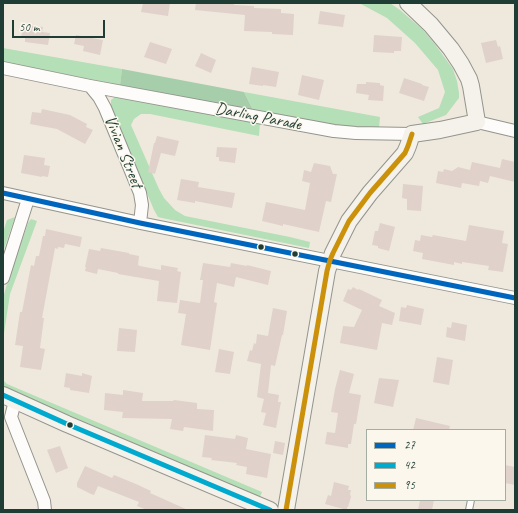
<!DOCTYPE html>
<style>
body{margin:0}
#map{position:relative;width:518px;height:513px;overflow:hidden;background:#efe9dd;font-family:Caveat,sans-serif}
canvas{display:block}
.frame{position:absolute;inset:0;border:4px solid #1f3d34;pointer-events:none}
.legend{position:absolute;left:366px;top:429px;width:140px;height:72px;box-sizing:border-box;background:#fbf7ec;border:1px solid #a3ada2;margin:0;padding:5px 7px;list-style:none;font-size:12px;color:#1f3d34}
.legend li{display:flex;align-items:center;gap:8px;height:20px}
.legend b{width:20px;border:1px solid #a3ada2}
.scale{position:absolute;left:12px;top:20px;width:93px;height:18px;box-sizing:border-box;border:2px solid #1f3d34;border-top:0;padding-left:5px;font-size:12px;line-height:14px;white-space:nowrap;color:#1f3d34;-webkit-text-stroke:3px #fbf7ec;paint-order:stroke}
</style>
<div id="map">
<canvas width="518" height="513"></canvas>
<div class="frame"></div>
<ul class="legend">
<li><b style="height:5px;background:#0065bd"></b>27</li>
<li><b style="height:5px;background:#00a9ce"></b>42</li>
<li><b style="height:5px;background:#cc910a"></b>95</li>
</ul>
<div class="scale">50 m</div>
</div>
<script>
const g = document.querySelector('canvas').getContext('2d');
g.lineJoin = 'round';
function paint(path, color) {
  g.fillStyle = color;
  g.fill(path, 'evenodd');
}
function poly(rows) {
  const path = new Path2D();
  for (const r of rows) {
    path.moveTo(r[0], r[1]);
    for (let i = 2; i < r.length; i += 2) path.lineTo(r[i], r[i + 1]);
  }
  return path;
}
function strokePath(path, color, width, dash) {
  g.strokeStyle = color;
  g.lineWidth = width;
  g.lineCap = dash ? 'butt' : 'round';
  g.setLineDash(dash || []);
  g.stroke(path);
}
function drawText(font, color, halo, rows, align = 'center') {
  g.font = font + ' Caveat,sans-serif';
  g.lineWidth = 3;
  g.setLineDash([]);
  g.textBaseline = 'middle';
  g.strokeStyle = halo;
  g.fillStyle = color;
  for (const [text, x, y, turn = 0] of rows) {
    g.save();
    g.translate(x, y);
    g.rotate((+turn || 0) * Math.PI / 180);
    g.textAlign = isNaN(turn) ? turn : align;
    if (halo) g.strokeText(text, 0, 0);
    g.fillText(text, 0, 0);
    g.restore();
  }
}
const green = poly([
 [359,3,390,3,400,10,422,29,434,43,453,69,457,81,459,93,459,98,446,115,423,124,418,117,439,108,445,92,438,70,415,43,387,18],
 [3,48,122,69,120,85,3,62],
 [244,92,380,117,379,128,346,126,323,124,253,110],
 [115,97,260,123,259,136,150,114,141,114,134,119,131,125,159,189,164,198,175,210,185,216,290,237,310,242,309,248,162,218,158,217,154,210,111,108,111,100],
 [15,217,3,252,3,232,7,220],
 [31,219,37,221,10,294,3,340,3,298,9,277,28,223],
 [3,380,7,384,262,492,260,497,3,387]
]);
const forest = poly([
 [122,69,244,92,253,110,120,85]
]);
const building = poly([
 [143,3,170,3,168,16,141,12],
 [196,3,234,3,234,5,254,6,254,8,281,9,281,13,294,14,293,35,272,34,272,32,244,31,245,15,195,10],
 [320,11,345,15,343,27,318,24],
 [23,25,43,27,42,32,50,33,48,45,25,42,25,38,21,38],
 [76,35,103,40,100,55,83,51,84,46,74,44],
 [374,35,402,37,401,51,394,51,394,53,373,52],
 [496,40,498,47,500,46,503,59,486,63,481,43],
 [150,42,172,49,166,64,144,57],
 [201,53,216,60,211,73,195,66],
 [252,67,279,72,276,87,263,85,263,86,249,84],
 [302,75,324,80,319,100,298,95],
 [404,78,422,84,422,85,429,87,424,101,399,93],
 [366,82,380,83,380,85,384,86,383,101,368,100,369,95,356,93,357,84,366,84],
 [42,109,70,115,87,124,86,127,93,130,85,144,57,129,30,124,32,112,41,113],
 [157,136,179,141,175,156,161,153,155,174,148,172,154,143,155,143],
 [217,147,237,148,235,163,219,161,219,157,216,157],
 [24,155,45,158,44,165,50,166,48,177,42,176,42,177,21,173],
 [502,159,515,162,515,182,490,176,488,183,480,181,479,186,462,183,461,188,436,183,438,171,443,172,444,169,452,171,458,167,470,170,472,162,500,168],
 [314,163,330,166,333,174,337,174,331,202,326,201,319,232,283,224,283,226,262,221,266,202,305,210,310,183,302,181,304,170,311,172],
 [181,179,199,182,198,187,235,193,232,208,195,201,195,203,177,200],
 [403,184,423,186,421,211,407,210,407,199,402,198],
 [380,223,395,227,389,251,378,248,378,246,372,245,375,231,378,231],
 [469,225,504,231,502,243,508,244,503,272,488,270,489,266,462,262,462,264,454,262,454,265,422,259,423,253,413,251,415,240,420,241,421,235,432,237,433,235,466,241],
 [46,229,82,237,80,247,65,244,64,248,58,247,58,249,55,248,42,318,44,318,40,348,45,349,41,370,20,367,23,346,15,345,20,312,22,312,31,265,34,266,36,256,39,256,43,236,45,236],
 [101,248,129,253,129,254,139,256,138,265,140,266,161,270,161,265,178,268,177,271,181,272,177,303,157,301,159,281,118,274,118,273,98,269,97,274,85,271,86,267,85,267,89,249,100,251],
 [203,263,230,267,231,263,247,266,247,265,271,271,268,285,236,277,234,287,217,283,214,302,217,303,210,350,181,345,186,314,178,313,180,300,200,303,203,280,200,280],
 [353,287,358,290,359,289,382,300,379,306,395,313,392,325,382,323,377,350,340,343,343,326,354,327,362,310,343,301,348,289,351,290],
 [407,305,424,309,421,325,399,321,401,307,406,308],
 [273,308,287,311,283,335,282,335,275,366,271,365,268,393,279,395,278,402,281,402,276,428,263,425,266,413,261,412,264,399,257,397,261,364,247,361,250,350,252,351,254,343,256,344,257,334,268,336],
 [452,322,467,325,465,341,446,337,447,327,451,328],
 [119,328,137,330,135,352,117,351],
 [219,349,234,352,230,374,215,372],
 [437,357,453,360,449,385,433,382],
 [340,370,354,374,349,393,361,395,356,424,354,424,351,444,348,444,348,448,325,444,327,432,335,433,338,413,331,412,335,389],
 [66,373,82,376,82,373,92,376,89,393,70,390,70,388,64,387],
 [379,378,399,380,393,407,374,403],
 [123,390,143,393,142,401,173,401,174,400,197,403,197,409,214,410,213,431,184,427,183,431,170,429,172,419,122,418,123,412,104,410,105,393,123,395],
 [416,418,450,426,449,430,413,430],
 [205,435,235,439,236,435,248,438,246,449,271,454,267,478,246,474,247,467,236,465,237,463,211,460,212,458,202,457],
 [275,441,285,443,283,455,273,453],
 [60,446,68,468,56,473,47,450],
 [505,465,515,467,515,485,505,483],
 [85,466,112,478,114,475,136,484,151,491,150,493,188,510,147,510,137,506,139,502,98,486,94,495,91,494,77,487,77,483],
 [334,482,349,486,348,490,351,490,350,494,351,497,348,507,347,507,347,510,325,504,328,495,331,496],
 [420,500,434,500,432,510,418,510]
]);
const lane = poly([
 [469,510,471,500]
]);
const street = poly([
 [3,68,90,86,334,131,356,133,412,134],
 [90,86,99,97,105,108,140,193,142,205,140,223],
 [477,122,515,131],
 [3,193,140,223,515,298],
 [3,278,28,199],
 [15,401,11,417,44,501,45,510]
]);
const secondary = poly([
 [3,395,67,424,270,510],
 [286,510,327,271,333,253,349,221,370,193,405,153,408,146,412,134,440,130,477,122,471,86,469,79,461,64,451,49,431,25,408,3]
]);
const bus1 = poly([
 [3,193,140,223,515,298]
]);
const bus2 = poly([
 [3,395,67,424,270,510]
]);
const bus3 = poly([
 [286,510,327,271,330,260,333,253,349,221,370,193,405,153,408,146,412,134]
]);
const markers = [
 [261,247,3.5,"#1f3d34"],
 [295,254,3.5,"#1f3d34"],
 [70,425,3.5,"#1f3d34"]
];
const streetNames = [
 ["Darling Parade",258,117,11],
 ["Vivian Street",123,152,68]
];
paint(green, '#b5dfb6');
paint(forest, '#a7ceaa');
paint(building, '#e0d1ca');
strokePath(lane, '#93948d', 8);
strokePath(street, '#93948d', 14);
strokePath(secondary, '#93948d', 18);
strokePath(lane, '#fdfcfa', 6);
strokePath(street, '#fdfcfa', 12);
strokePath(secondary, '#f5f2eb', 16);
strokePath(bus1, '#0065bd', 5);
strokePath(bus2, '#00a9ce', 5);
strokePath(bus3, '#cc910a', 5);
for (const [x, y, r, color] of markers) {
  const dot = new Path2D();
  dot.arc(x, y, r, 0, 2 * Math.PI);
  g.fillStyle = color;
  g.fill(dot);
  strokePath(dot, '#fbf7ec', 1.5);
}
drawText('17px', '#1f3d34', '#fbf7ec', streetNames);
</script>
